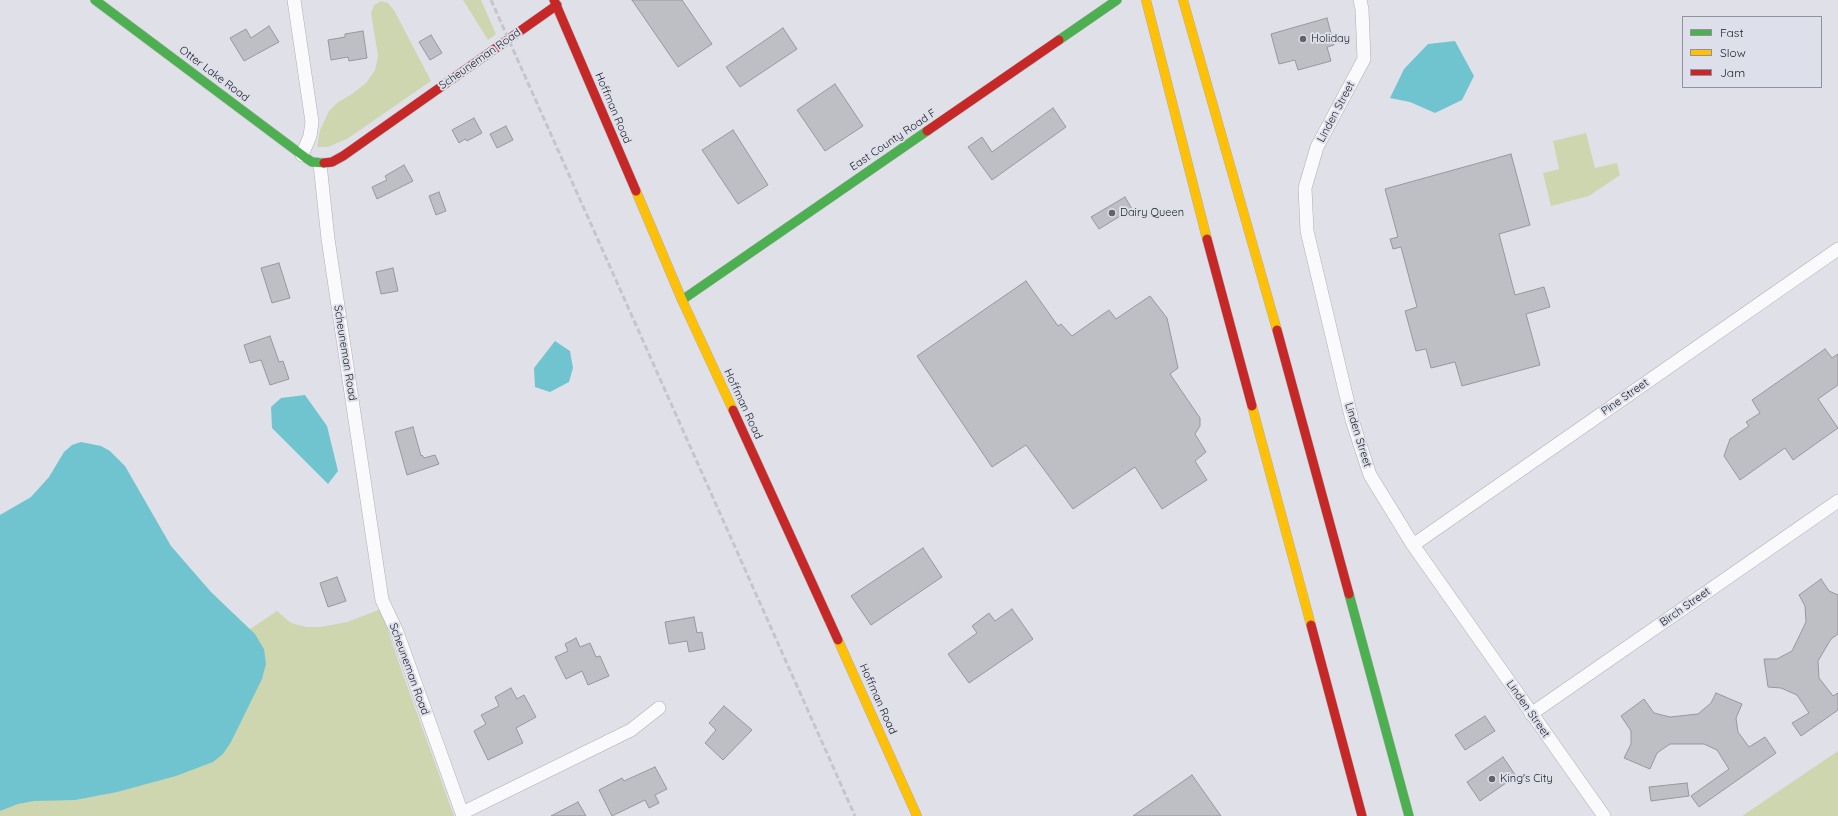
<!DOCTYPE html>
<style>
body{margin:0}
#map{position:relative;width:1838px;height:816px;overflow:hidden;background:#e0e1e8;font-family:Quicksand,sans-serif}
canvas{display:block}
.legend{position:absolute;left:1682px;top:16px;width:140px;height:72px;box-sizing:border-box;background:#dddfeb;border:1px solid #91929b;margin:0;padding:5px 7px;list-style:none;font-size:12px;color:#1e1e22}
.legend li{display:flex;align-items:center;gap:8px;height:20px}
.legend b{width:20px;border:1px solid #91929b}
</style>
<div id="map">
<canvas width="1838" height="816"></canvas>
<ul class="legend">
<li><b style="height:5px;background:#4caf50"></b>Fast</li>
<li><b style="height:5px;background:#ffc107"></b>Slow</li>
<li><b style="height:5px;background:#c62828"></b>Jam</li>
</ul>
</div>
<script>
const g = document.querySelector('canvas').getContext('2d');
g.lineJoin = 'round';
function paint(path, color) {
  g.fillStyle = color;
  g.fill(path, 'evenodd');
}
function poly(rows) {
  const path = new Path2D();
  for (const r of rows) {
    path.moveTo(r[0], r[1]);
    for (let i = 2; i < r.length; i += 2) path.lineTo(r[i], r[i + 1]);
  }
  return path;
}
function strokePath(path, color, width, dash) {
  g.strokeStyle = color;
  g.lineWidth = width;
  g.lineCap = dash ? 'butt' : 'round';
  g.setLineDash(dash || []);
  g.stroke(path);
}
function drawText(font, color, halo, rows, align = 'center') {
  g.font = font + ' Quicksand,sans-serif';
  g.lineWidth = 4;
  g.setLineDash([]);
  g.textBaseline = 'middle';
  g.strokeStyle = halo;
  g.fillStyle = color;
  for (const [text, x, y, turn = 0] of rows) {
    g.save();
    g.translate(x, y);
    g.rotate((+turn || 0) * Math.PI / 180);
    g.textAlign = isNaN(turn) ? turn : align;
    if (halo) g.strokeText(text, 0, 0);
    g.fillText(text, 0, 0);
    g.restore();
  }
}
const green = poly([
 [463,0,481,0,496,34,488,40],
 [381,1,388,3,394,10,431,81,347,139,328,147,317,147,320,130,329,111,338,102,352,94,366,83,375,70,378,56,371,13,374,5],
 [1586,133,1595,168,1617,163,1620,175,1589,196,1551,206,1543,173,1559,169,1553,141],
 [381,609,400,666,454,816,0,816,0,742,264,649,250,629,277,611,291,623,306,627,320,627,347,622],
 [1838,751,1838,816,1742,816]
]);
const water = poly([
 [1455,41,1474,76,1462,100,1435,113,1410,102,1390,98,1404,69,1428,44],
 [555,341,570,351,573,368,569,382,550,392,535,387,534,368],
 [305,395,327,426,338,471,328,484,272,428,271,407,281,398],
 [81,442,101,446,110,451,125,466,171,546,211,592,255,634,264,649,266,664,262,679,231,742,223,754,213,762,176,776,117,792,75,800,34,801,18,804,0,811,0,515,31,497,49,477,64,452,72,445]
]);
const building = poly([
 [632,0,682,0,712,44,678,67,632,0],
 [1327,18,1334,45,1327,47,1331,61,1298,70,1295,60,1279,64,1271,34,1327,18],
 [269,26,279,42,244,61,230,38,246,29,251,38,269,26],
 [783,28,797,49,740,87,726,67,783,28],
 [363,31,367,58,349,61,348,57,331,60,328,40,345,37,345,34,363,31],
 [431,35,442,53,430,60,419,42,431,35],
 [835,84,863,126,825,151,797,110,835,84],
 [1053,108,1066,127,992,180,968,147,982,137,992,152,1053,108],
 [474,118,482,133,467,141,465,139,459,143,452,130,474,118],
 [506,126,513,140,497,148,490,134,506,126],
 [733,130,768,185,738,204,702,150,733,130],
 [1511,154,1530,225,1499,234,1515,295,1544,287,1550,307,1526,314,1540,365,1462,386,1455,362,1431,368,1426,349,1416,351,1405,311,1417,307,1401,247,1393,249,1390,239,1398,237,1385,189,1511,154],
 [404,165,413,181,377,199,372,187,387,180,385,176,404,165],
 [439,192,446,211,436,215,429,196,439,192],
 [1125,197,1132,209,1099,229,1091,217,1125,197],
 [279,263,290,298,272,303,261,268,279,263],
 [393,268,398,291,381,294,376,272,393,268],
 [1026,281,1058,326,1061,324,1072,336,1109,310,1116,319,1150,296,1167,318,1178,368,1170,374,1200,418,1200,426,1195,434,1206,452,1195,461,1207,480,1162,509,1135,467,1073,509,1026,445,992,467,917,356,1026,281],
 [270,336,279,362,283,361,289,379,270,385,261,360,250,363,244,345,270,336],
 [1825,349,1832,358,1838,354,1838,385,1818,399,1838,428,1793,460,1785,448,1740,480,1724,456,1730,439,1749,426,1746,422,1760,413,1752,400,1825,349],
 [413,427,421,456,422,455,424,458,435,455,439,464,407,475,395,432,413,427],
 [923,548,942,577,871,625,851,596,923,548],
 [337,577,346,601,328,607,320,583,337,577],
 [1821,579,1829,591,1838,595,1838,634,1831,639,1818,661,1819,678,1833,696,1838,693,1838,710,1801,736,1792,723,1809,713,1797,695,1781,688,1768,687,1764,659,1777,659,1792,651,1806,622,1805,606,1799,595,1821,579],
 [1012,609,1033,639,969,683,948,654,977,633,972,626,989,613,995,621,1012,609],
 [694,617,697,633,702,632,705,649,689,652,687,641,669,644,665,622,694,617],
 [576,638,580,647,590,643,596,657,600,656,609,676,588,685,582,671,566,679,555,657,568,651,565,644,576,638],
 [511,688,517,699,524,695,536,717,516,728,523,743,488,760,474,731,486,724,481,715,499,706,495,697,511,688],
 [1716,693,1742,704,1736,718,1738,732,1749,747,1765,737,1776,753,1699,807,1691,796,1729,769,1717,750,1704,744,1670,744,1657,753,1650,769,1624,758,1631,744,1631,731,1621,716,1644,699,1654,713,1670,717,1698,714,1711,703,1716,693],
 [724,706,752,730,723,760,705,743,716,730,709,723,724,706],
 [1485,716,1495,731,1465,750,1455,735,1485,716],
 [1503,757,1516,776,1480,801,1467,782,1503,757],
 [655,767,667,789,655,795,659,803,649,808,645,800,612,816,599,790,622,778,624,781,655,767],
 [1192,775,1221,816,1133,816,1192,775],
 [1687,783,1689,796,1651,801,1649,787,1687,783],
 [578,802,586,816,551,816,578,802]
]);
const street = poly([
 [294,0,312,122,310,136,302,155],
 [1360,0,1362,9,1364,59,1317,147,1305,188,1307,231,1352,420,1370,475,1413,545,1604,816],
 [320,164,328,239,382,600,397,632,463,816],
 [1413,545,1838,249],
 [1531,714,1838,501],
 [462,813,631,730,659,708]
]);
const fast = poly([
 [95,0,306,158,312,162,324,163],
 [1059,40,1117,0],
 [682,300,927,131],
 [1349,594,1409,816]
]);
const slow = poly([
 [1146,0,1207,239],
 [1183,0,1277,330],
 [636,191,682,300,733,410],
 [1252,406,1311,625],
 [838,640,917,816]
]);
const jam = poly([
 [554,0,636,191],
 [927,131,1059,40],
 [324,163,332,162,343,156,557,5],
 [1207,239,1252,406],
 [1277,330,1349,594],
 [733,410,838,640],
 [1311,625,1362,816]
]);
const rail = poly([
 [491,0,855,816]
]);
const markers = [
 [1303,39,4,"#626267"],
 [1112,213,4,"#626267"],
 [1492,779,4,"#626267"]
];
const poiNames = [
 ["Holiday",1311,39],
 ["Dairy Queen",1120,213],
 ["King's City",1500,779]
];
const streetNames = [
 ["Scheuneman Road",480,59,-35],
 ["Otter Lake Road",214,74,37],
 ["Hoffman Road",613,108,67],
 ["Linden Street",1336,112,-62],
 ["East County Road F",893,140,-34],
 ["Scheuneman Road",345,353,81],
 ["Pine Street",1625,397,-35],
 ["Hoffman Road",743,404,65],
 ["Linden Street",1358,435,73],
 ["Birch Street",1685,607,-35],
 ["Scheuneman Road",409,669,70],
 ["Hoffman Road",878,699,66],
 ["Linden Street",1528,709,55]
];
paint(green, '#ced6b0');
paint(water, '#6fc4d0');
paint(building, '#bebfc4');
strokePath(building, '#97979c', 1);
strokePath(street, '#adaeb3', 14);
strokePath(fast, '#adaeb3', 10);
strokePath(slow, '#adaeb3', 10);
strokePath(jam, '#adaeb3', 10);
strokePath(street, '#fafafc', 13);
strokePath(fast, '#4caf50', 9);
strokePath(slow, '#ffc107', 9);
strokePath(jam, '#c62828', 9);
strokePath(rail, '#c6c6c8', 3, [6, 3]);
for (const [x, y, r, color] of markers) {
  const dot = new Path2D();
  dot.arc(x, y, r, 0, 2 * Math.PI);
  g.fillStyle = color;
  g.fill(dot);
  strokePath(dot, '#dddfeb', 1.5);
}
drawText('11px', '#1e1e22', '#dddfeb', poiNames, 'left');
drawText('11px', '#1e1e22', '#dddfeb', streetNames);
</script>
